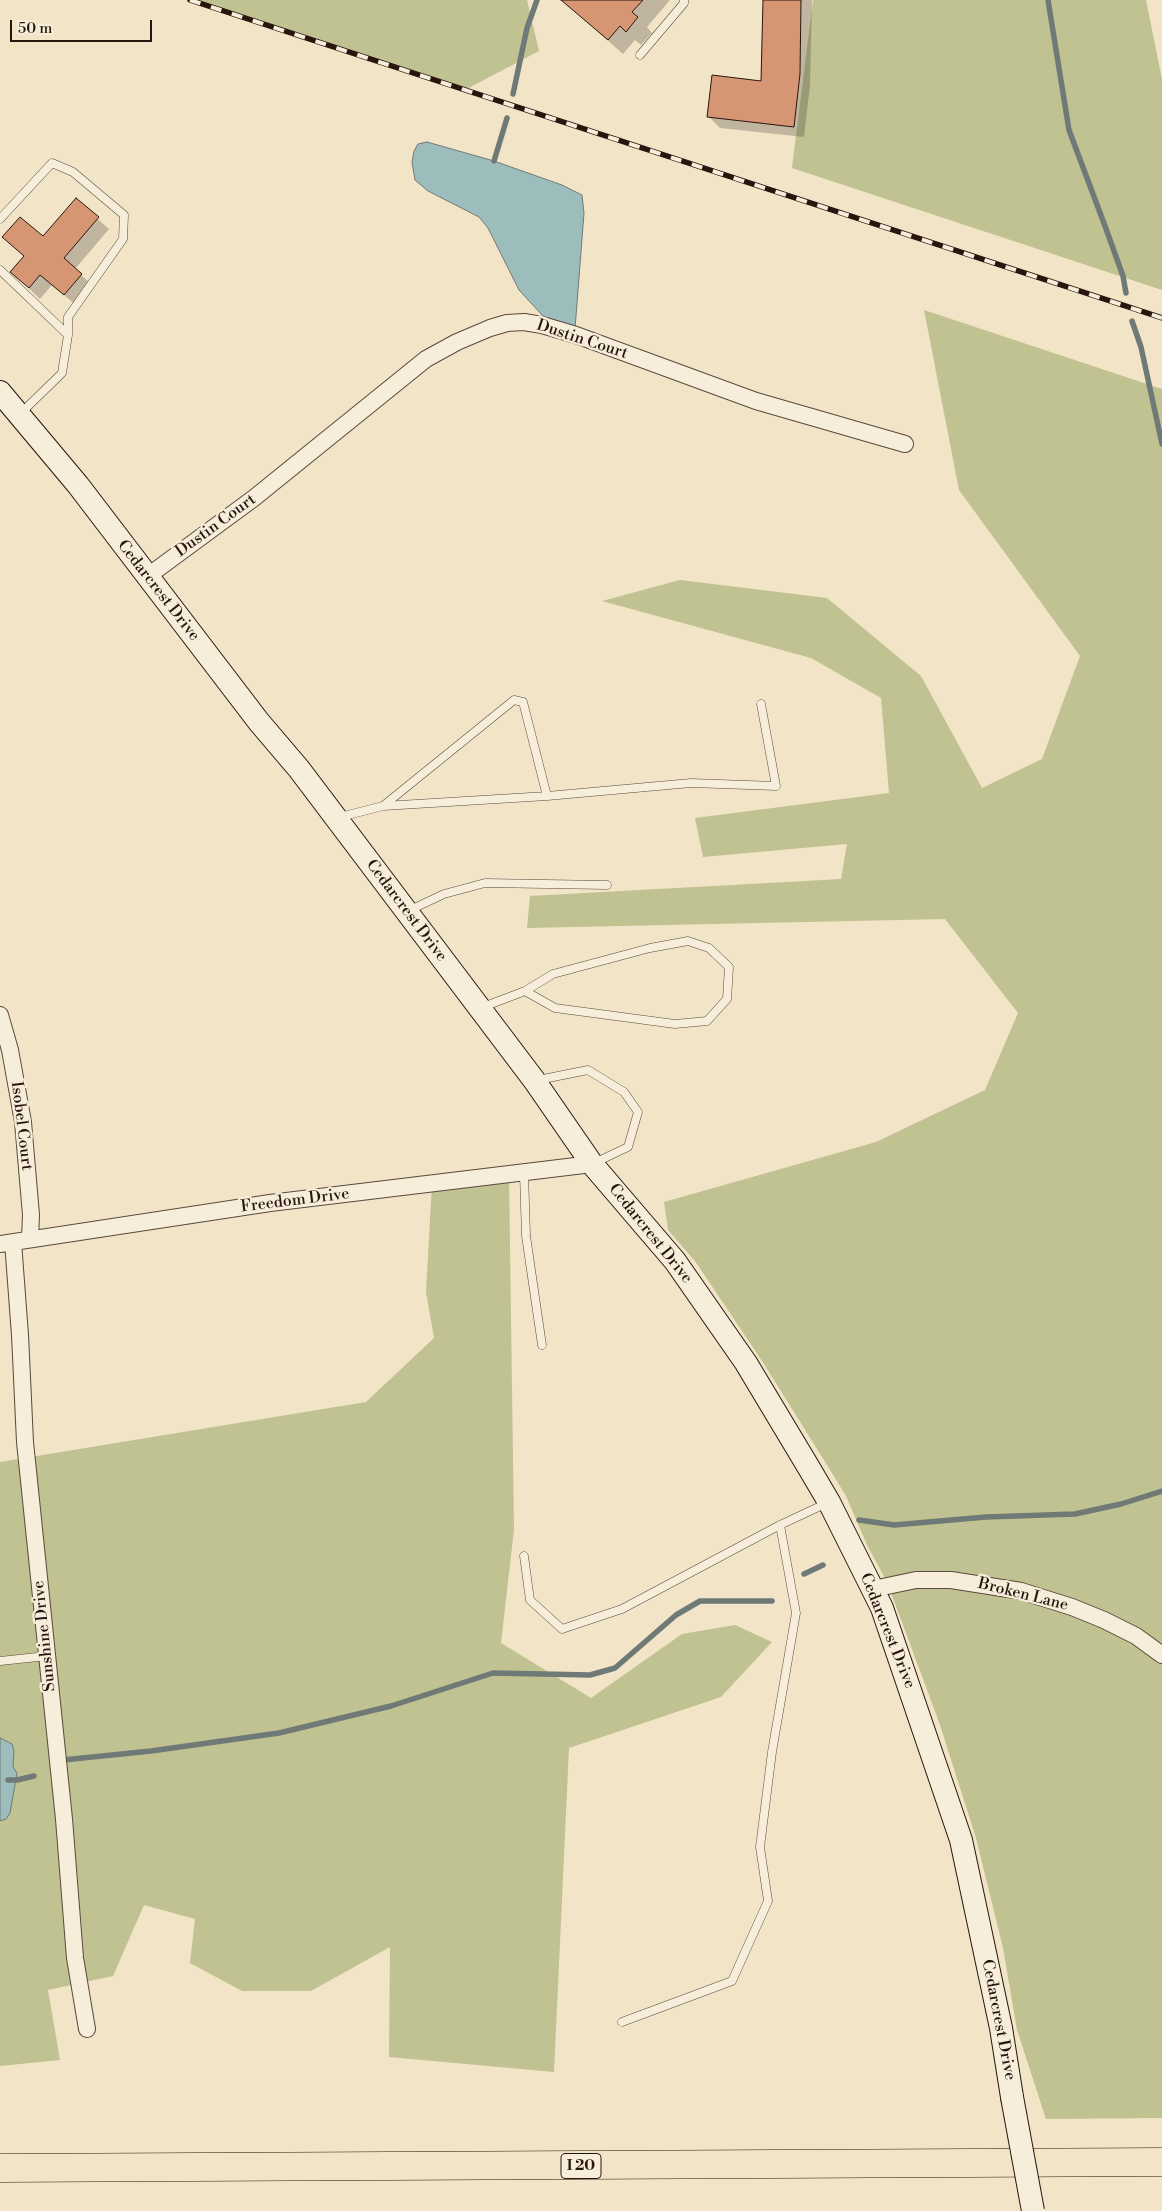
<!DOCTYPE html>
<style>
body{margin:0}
#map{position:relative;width:1162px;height:2211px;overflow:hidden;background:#f1e4c7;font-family:"Libre Bodoni",serif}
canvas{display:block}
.scale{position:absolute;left:10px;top:20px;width:142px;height:22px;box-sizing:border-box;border:2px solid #29150e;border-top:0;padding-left:6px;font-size:15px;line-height:18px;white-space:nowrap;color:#29150e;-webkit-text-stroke:4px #f6eddb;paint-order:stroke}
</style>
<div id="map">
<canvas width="1162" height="2211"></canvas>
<div class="scale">50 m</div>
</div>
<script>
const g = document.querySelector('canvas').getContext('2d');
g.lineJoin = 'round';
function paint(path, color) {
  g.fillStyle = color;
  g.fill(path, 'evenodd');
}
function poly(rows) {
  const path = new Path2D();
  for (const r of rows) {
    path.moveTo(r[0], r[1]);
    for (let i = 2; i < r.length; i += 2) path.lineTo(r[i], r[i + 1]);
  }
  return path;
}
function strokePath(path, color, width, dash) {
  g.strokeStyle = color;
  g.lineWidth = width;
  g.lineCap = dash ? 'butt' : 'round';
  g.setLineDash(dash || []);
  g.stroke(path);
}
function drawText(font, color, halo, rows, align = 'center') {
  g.font = font + ' "Libre Bodoni",serif';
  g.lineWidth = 4.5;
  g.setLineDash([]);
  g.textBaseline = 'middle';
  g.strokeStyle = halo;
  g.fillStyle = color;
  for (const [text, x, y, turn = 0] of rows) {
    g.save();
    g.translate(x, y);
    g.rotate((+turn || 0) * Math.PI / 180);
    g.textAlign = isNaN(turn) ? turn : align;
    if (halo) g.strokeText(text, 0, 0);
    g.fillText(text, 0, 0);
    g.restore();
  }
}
const green = poly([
 [190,0,527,0,539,51,463,91],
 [813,0,1146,0,1162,79,1162,290,792,168],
 [924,310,1162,389,1162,2118,1046,2119,1017,2030,1003,1948,976,1838,939,1722,887,1582,867,1545,846,1496,827,1465,764,1364,695,1261,668,1230,664,1202,876,1142,985,1090,1018,1013,945,919,527,928,530,896,841,879,847,844,703,857,695,818,889,793,881,698,811,658,602,601,680,580,827,598,921,676,982,788,1042,759,1080,656,959,490],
 [509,1174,514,1530,501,1643,591,1698,682,1634,735,1625,772,1642,721,1697,569,1748,554,2072,389,2057,390,1947,311,1991,242,1991,190,1963,195,1919,144,1905,113,1976,48,1990,60,2060,0,2066,0,1462,366,1402,434,1338,426,1292,432,1184]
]);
const water = poly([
 [427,142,494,161,562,185,582,195,584,213,575,329,560,325,543,316,519,290,488,228,479,217,428,191,415,180,412,162,414,151,418,144,427,142],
 [0,1738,12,1744,14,1751,13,1767,17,1773,10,1813,6,1819,0,1821,0,1738]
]);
const shadow = poly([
 [562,0,670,0,647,27,652,33,641,45,635,40,623,54],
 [764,0,812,0,810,85,804,137,720,128,709,117,762,82],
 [76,200,109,229,75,269,93,286,76,305,52,285,40,299,12,272]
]);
const stream = poly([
 [1048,0,1069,130,1105,226,1123,276,1126,293],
 [513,94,527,28,537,0],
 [494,161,507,118],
 [1132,321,1141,347,1162,444],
 [859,1520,894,1525,986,1517,1075,1514,1121,1504,1162,1491],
 [804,1574,823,1565],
 [63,1760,151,1751,279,1733,391,1706,493,1673,590,1675,615,1668,676,1615,700,1601,772,1601],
 [8,1780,17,1780,34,1776]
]);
const building = poly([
 [561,0,643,0,632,12,638,17,626,32,620,26,608,40,561,0],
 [763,0,801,0,800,74,794,127,707,117,712,75,761,81,763,0],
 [76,198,99,217,64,258,82,274,64,295,40,275,29,288,10,272,24,256,2,237,20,217,43,236,76,198]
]);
const lane = poly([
 [640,55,684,3,684,0],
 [0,219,52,163,73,172,124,215,123,239,68,317,68,335,62,373,21,413],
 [0,270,68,335],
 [383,806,547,796],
 [340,817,383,806,514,700,523,702,547,796,691,783,776,786,761,704],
 [408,911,444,894,485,883,607,885],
 [483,1007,525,991,553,974,650,948,688,941,709,948,729,967,727,999,707,1021,675,1024,555,1008,525,991],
 [538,1080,588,1070,624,1092,638,1112,628,1147,594,1163],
 [524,1173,526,1236,542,1345],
 [524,1556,530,1600,562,1629,622,1609,780,1525,827,1503],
 [0,1661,47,1656],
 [622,2022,732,1981,768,1901,760,1847,772,1752,796,1613,780,1525]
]);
const street = poly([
 [148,576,254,498,426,359,457,342,490,328,507,323,524,322,542,325,576,335,756,401,905,444],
 [0,1015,10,1050,23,1122,31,1215,30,1239],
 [13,1242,20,1335,25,1442,64,1819,75,1958,87,2029],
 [0,1244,270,1203,592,1164],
 [873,1589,916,1580,951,1580,1021,1591,1072,1607,1104,1620,1136,1636,1162,1655]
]);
const secondary = poly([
 [0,392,78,485,259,722,299,769,534,1080,592,1164,675,1261,746,1363,809,1468,829,1502,882,1608,961,1840,1001,2028,1012,2097]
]);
const highway = poly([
 [0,2168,1162,2162]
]);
const rail = poly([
 [190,0,1162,318]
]);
const secondaryBridge = poly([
 [1012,2097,1033,2211]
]);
const shields = [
 [581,2166,40]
];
const shieldNames = [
 ["I 20",581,2166]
];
const streetNames = [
 ["Dustin Court",582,340,18],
 ["Dustin Court",216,526,-36],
 ["Cedarcrest Drive",158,591,52],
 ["Cedarcrest Drive",406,911,53],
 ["Isobel Court",21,1126,83],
 ["Freedom Drive",295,1201,-7],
 ["Cedarcrest Drive",650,1234,51],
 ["Broken Lane",1023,1595,14],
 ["Cedarcrest Drive",887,1631,68],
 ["Sunshine Drive",45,1636,-96],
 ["Cedarcrest Drive",998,2020,79]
];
paint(green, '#c0c291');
paint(water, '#9dbdbd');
strokePath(water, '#6f7a77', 1);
paint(shadow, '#0003');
strokePath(stream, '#6f7a77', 5.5);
paint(building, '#d69674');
strokePath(building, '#29150e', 1);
strokePath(lane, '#5b493c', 9);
strokePath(street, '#5b493c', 18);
strokePath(secondary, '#29150e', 24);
strokePath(highway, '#29150e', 29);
strokePath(lane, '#f6eddb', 8);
strokePath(street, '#f6eddb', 16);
strokePath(secondary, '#f6eddb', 22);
strokePath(highway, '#f1e4c7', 28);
strokePath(rail, '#29150e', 5.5);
strokePath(rail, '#f6eddb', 4, [11]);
strokePath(secondaryBridge, '#29150e', 24, []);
strokePath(secondaryBridge, '#f6eddb', 22);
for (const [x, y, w] of shields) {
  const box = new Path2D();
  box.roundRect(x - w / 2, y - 12.5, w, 25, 4);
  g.fillStyle = '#f6eddb';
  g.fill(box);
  strokePath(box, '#29150e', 1);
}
drawText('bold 15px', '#29150e', null, shieldNames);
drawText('16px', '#29150e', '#f6eddb', streetNames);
</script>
